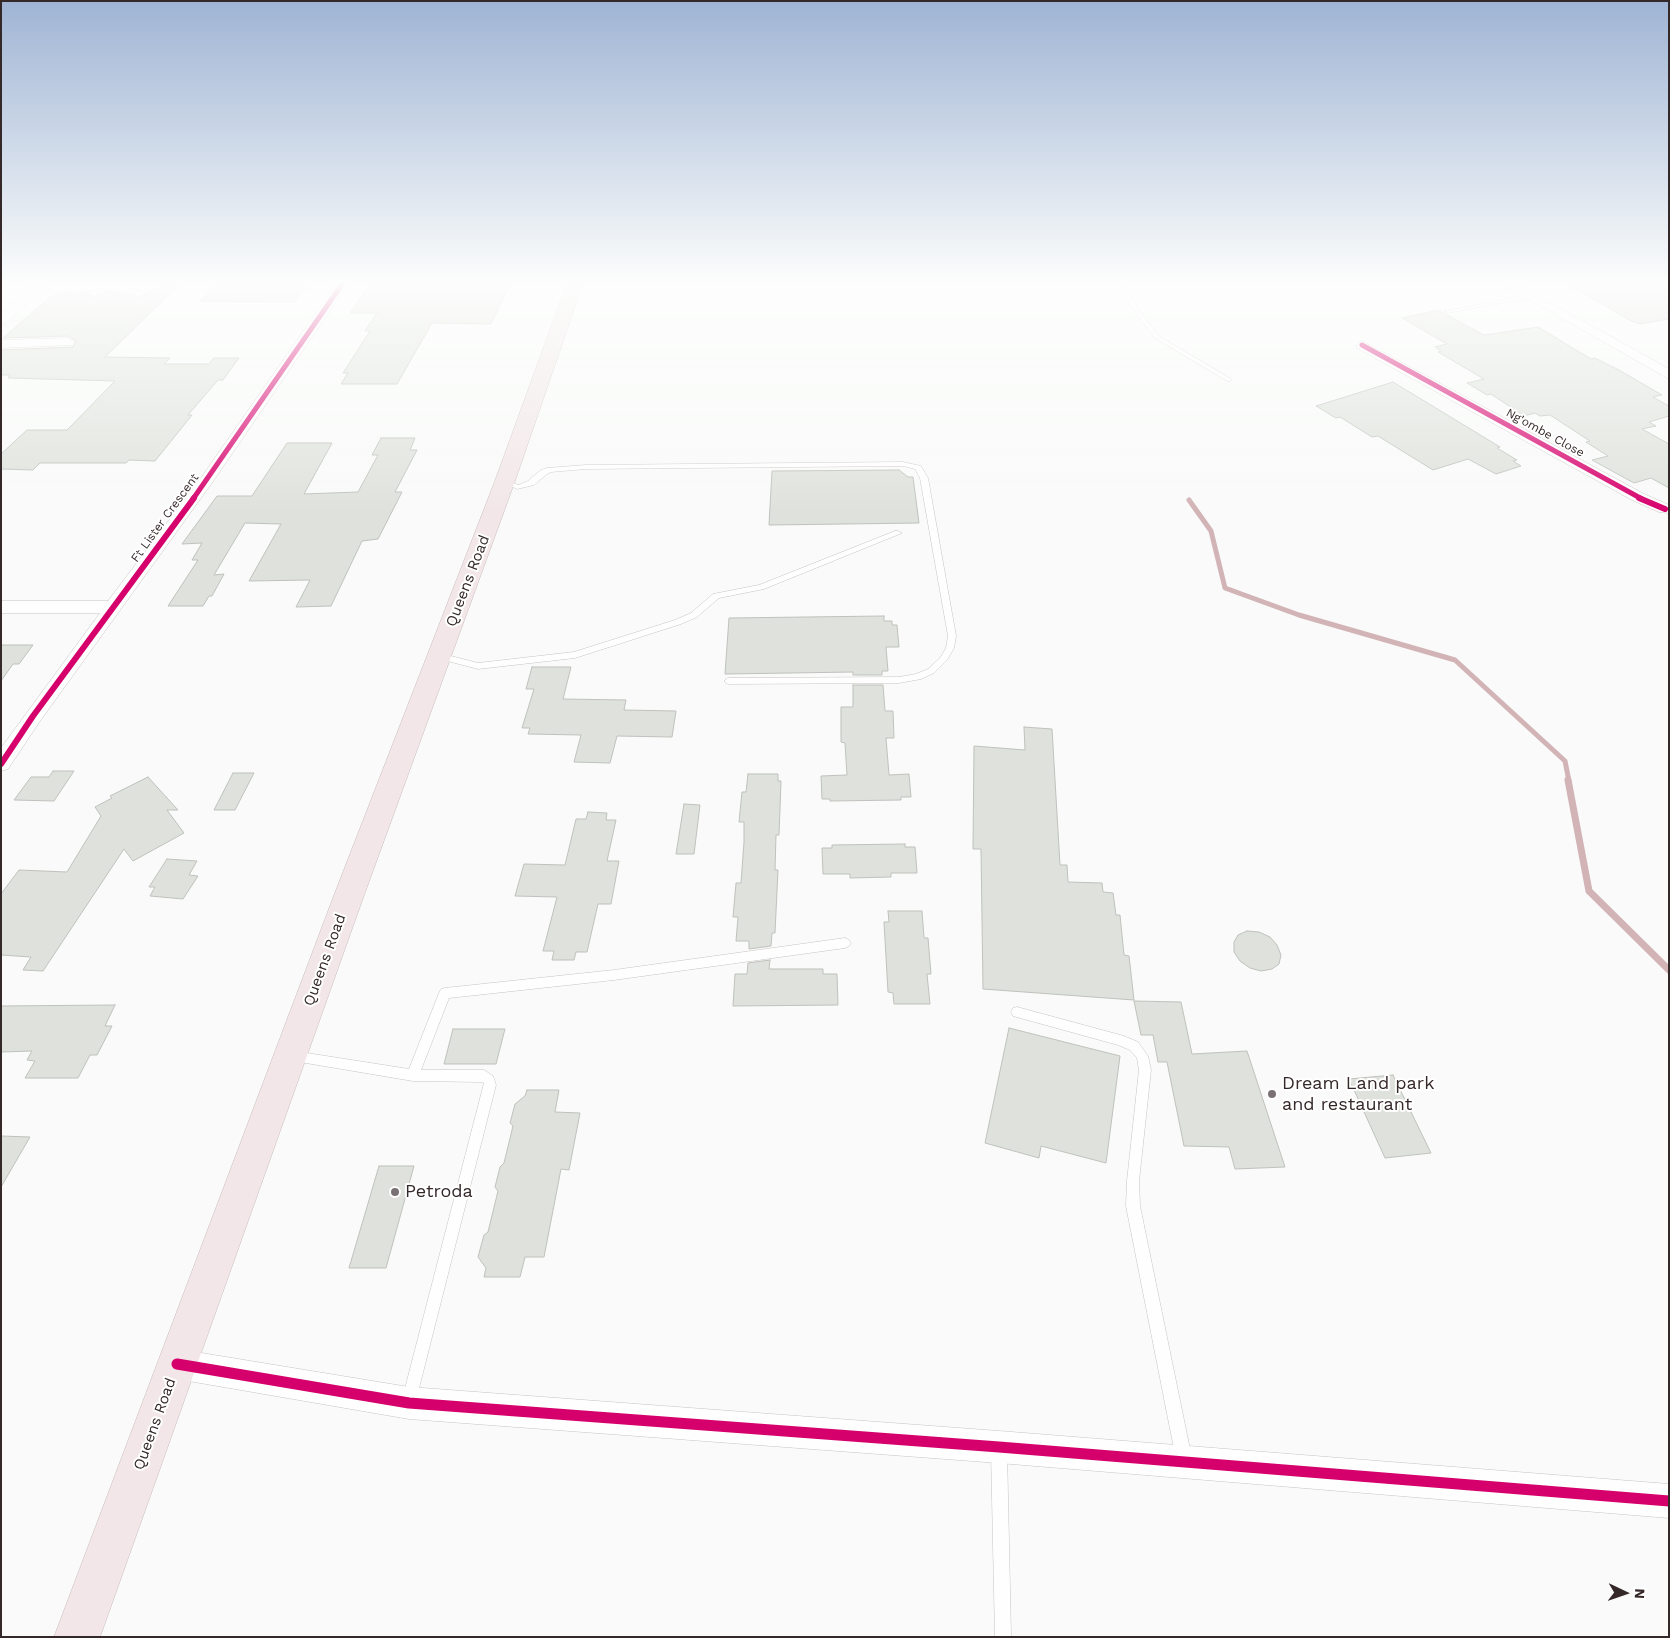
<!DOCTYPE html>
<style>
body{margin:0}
#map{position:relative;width:1670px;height:1638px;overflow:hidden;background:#f9faf9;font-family:"Work Sans",sans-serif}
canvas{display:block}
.frame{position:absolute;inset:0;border:2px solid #352829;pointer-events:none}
.north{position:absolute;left:1600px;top:1568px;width:50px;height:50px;-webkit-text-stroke:4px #fff;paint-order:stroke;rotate:93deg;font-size:14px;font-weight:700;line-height:20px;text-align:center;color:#352829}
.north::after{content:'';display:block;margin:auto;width:18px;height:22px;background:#352829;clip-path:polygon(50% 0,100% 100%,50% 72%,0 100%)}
</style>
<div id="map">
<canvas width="1670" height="1638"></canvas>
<div class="frame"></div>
<div class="north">N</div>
</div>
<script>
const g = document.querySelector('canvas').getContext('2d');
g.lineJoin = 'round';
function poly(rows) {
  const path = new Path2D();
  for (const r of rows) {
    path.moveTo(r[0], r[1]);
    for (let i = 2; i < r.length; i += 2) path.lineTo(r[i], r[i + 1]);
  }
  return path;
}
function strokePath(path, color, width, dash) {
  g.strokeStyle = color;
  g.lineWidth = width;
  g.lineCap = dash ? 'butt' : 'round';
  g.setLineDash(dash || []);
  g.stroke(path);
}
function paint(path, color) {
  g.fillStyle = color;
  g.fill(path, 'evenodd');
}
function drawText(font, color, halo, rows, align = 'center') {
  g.font = font + ' "Work Sans",sans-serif';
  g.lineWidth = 4;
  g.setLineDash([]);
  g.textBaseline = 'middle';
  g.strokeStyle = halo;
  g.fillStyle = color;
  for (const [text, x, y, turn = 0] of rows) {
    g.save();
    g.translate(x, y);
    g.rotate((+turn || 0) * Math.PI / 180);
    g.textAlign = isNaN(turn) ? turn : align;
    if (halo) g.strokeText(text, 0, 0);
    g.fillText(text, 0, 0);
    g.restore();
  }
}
const streamFar1 = poly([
 [1189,500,1211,531,1225,588,1299,615,1455,660,1565,761,1569,781]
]);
const stream = poly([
 [1568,780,1589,891,1669,970]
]);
const building = poly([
 [172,283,181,283,105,357,170,358,164,364,209,364,214,358,239,358,223,380,218,380,188,415,192,415,155,461,129,460,126,463,40,463,33,470,1,469,1,454,27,430,67,430,115,381,8,378,10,375,1,375,1,350,73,347,76,341,68,336,3,338,49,298,67,291,73,294,84,292,94,297,109,291,117,294,128,293,139,297,172,283],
 [217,283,309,283,294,302,200,301,217,283],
 [371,283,443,284,510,284,491,324,432,323,397,384,341,384,348,373,343,373,370,331,365,331,377,313,350,313,371,283],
 [1566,283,1669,283,1669,319,1640,324,1631,321,1566,283],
 [1438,310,1484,335,1538,327,1591,359,1595,358,1619,370,1662,395,1653,397,1669,406,1669,416,1649,422,1656,426,1642,429,1669,444,1669,488,1651,478,1634,483,1592,460,1608,456,1586,442,1590,441,1550,415,1540,416,1535,413,1524,416,1491,394,1487,395,1467,383,1484,379,1438,352,1441,351,1435,347,1447,344,1402,318,1438,310],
 [1393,382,1500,447,1497,448,1517,460,1513,461,1521,466,1496,474,1468,459,1433,470,1378,436,1372,437,1340,417,1336,418,1316,406,1393,382],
 [381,438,415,438,410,450,417,450,395,492,402,492,378,539,362,541,331,606,296,607,310,580,249,581,281,524,245,523,214,575,224,574,212,596,209,596,203,606,168,606,198,560,192,560,202,543,182,544,217,496,252,496,287,443,332,443,304,494,358,492,378,455,372,455,381,438],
 [899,470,908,477,913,477,919,523,769,525,772,471,899,470],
 [884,616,884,621,892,621,892,625,897,625,899,647,886,647,888,671,882,671,882,675,853,675,853,672,725,674,729,618,884,616],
 [1,645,33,645,19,664,13,664,1,681,1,645],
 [532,667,571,667,563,699,626,700,624,710,676,711,672,737,617,736,610,763,574,762,581,735,528,734,530,728,522,728,534,689,526,689,532,667],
 [853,685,883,685,885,711,893,711,894,738,886,738,889,775,909,774,911,797,901,797,901,800,830,801,830,799,822,799,821,776,847,775,845,743,841,742,841,707,853,707,853,685],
 [1024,727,1052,729,1060,865,1067,865,1068,882,1102,883,1103,892,1113,893,1116,915,1120,915,1124,955,1129,956,1134,1000,983,989,981,849,973,849,974,746,1025,750,1024,727],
 [53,771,74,771,54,801,14,800,31,777,49,777,53,771],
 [233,773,254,773,235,810,214,810,233,773],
 [748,774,778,774,778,781,781,781,779,835,776,835,775,870,778,870,775,933,772,933,771,946,749,949,749,941,736,941,738,917,733,917,736,883,741,883,744,842,744,822,739,822,742,792,746,792,748,774],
 [148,777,178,810,167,810,184,833,133,861,124,849,43,971,23,970,31,957,1,955,1,894,19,870,67,872,101,816,95,807,112,798,110,796,148,777],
 [684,804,700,805,694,854,676,854,684,804],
 [588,812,607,813,606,820,616,820,607,861,619,861,611,904,598,904,587,952,576,952,574,960,552,960,554,951,543,951,557,897,515,896,524,864,565,865,576,819,586,819,588,812],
 [905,844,905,847,915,847,917,873,891,873,891,877,850,878,850,874,823,874,822,848,832,848,832,845,905,844],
 [167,859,197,861,189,875,198,876,183,899,150,896,155,887,149,887,167,859],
 [888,911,922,911,924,938,928,938,931,974,927,974,930,1004,894,1004,893,993,888,992,884,922,889,922,888,911],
 [1247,931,1259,932,1270,937,1277,945,1281,955,1279,964,1272,969,1261,971,1250,968,1240,961,1234,952,1234,942,1238,935,1247,931],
 [770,960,769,969,823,969,823,974,837,974,838,1005,733,1006,735,974,747,974,748,963,770,960],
 [1134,1001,1181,1002,1192,1054,1247,1051,1285,1167,1235,1169,1229,1147,1184,1146,1167,1062,1158,1062,1153,1035,1141,1035,1134,1001],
 [115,1005,105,1026,112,1026,97,1055,90,1055,78,1078,25,1078,35,1061,27,1060,32,1051,1,1052,1,1006,115,1005],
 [1009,1028,1120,1056,1106,1163,1041,1146,1039,1158,985,1143,1009,1028],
 [453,1029,505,1029,496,1064,444,1064,453,1029],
 [1393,1075,1431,1153,1385,1158,1349,1079,1393,1075],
 [527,1090,559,1090,555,1112,580,1113,569,1170,561,1169,544,1257,525,1257,520,1277,484,1277,486,1268,478,1257,484,1235,488,1232,498,1191,495,1187,500,1167,504,1163,513,1126,510,1123,515,1104,525,1096,527,1090],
 [1,1136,30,1137,1,1187,1,1136],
 [379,1166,414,1166,386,1268,349,1268,379,1166]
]);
const lane = poly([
 [1119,283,1125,283,1137,307,1159,336,1231,379,1231,381,1227,381,1155,338,1131,307,1119,283],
 [1530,295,1533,297,1532,298,1447,313,1444,311,1530,295],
 [903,462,921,466,928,478,956,636,954,648,947,660,934,673,921,679,899,683,728,684,724,681,728,678,899,677,916,674,928,669,940,658,946,648,948,636,920,478,915,469,903,466,586,469,551,472,547,474,534,485,517,489,501,481,505,479,518,485,528,481,541,470,547,468,586,465,903,462],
 [895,531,898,531,902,533,764,589,719,598,697,617,681,624,575,658,478,669,436,658,435,656,439,653,478,663,574,652,675,620,691,613,713,594,759,585,895,531],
 [845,938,849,940,851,943,849,946,845,948,614,980,449,998,421,1070,484,1070,493,1076,496,1085,416,1400,414,1405,409,1407,404,1405,402,1400,484,1083,482,1082,413,1081,294,1061,290,1060,288,1056,290,1052,294,1051,409,1069,439,993,441,989,445,988,614,970,845,938],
 [1017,1007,1124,1036,1138,1042,1148,1056,1151,1070,1139,1181,1140,1206,1192,1459,1189,1464,1184,1467,1179,1464,1176,1459,1126,1206,1127,1181,1139,1070,1137,1058,1130,1050,1118,1045,1013,1016,1011,1012,1013,1008,1017,1007],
 [999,1442,1004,1445,1007,1450,1011,1637,995,1637,991,1450,994,1445,999,1442]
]);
const street = poly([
 [36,283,50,283,5,324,1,325,1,314,36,283],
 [337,283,349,283,214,480,40,721,8,769,1,771,1,748,100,613,1,613,1,601,108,601,203,475,337,283],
 [1500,283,1515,283,1669,369,1669,379,1500,283],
 [68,338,74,342,73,345,1,348,1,340,68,338],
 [1362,341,1644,494,1669,505,1669,513,1659,512,1632,500,1357,348,1356,345,1362,341],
 [177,1349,409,1387,999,1431,1669,1484,1669,1518,999,1463,409,1419,177,1379,166,1375,162,1364,166,1353,177,1349]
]);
const highway = poly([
 [567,283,583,283,515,481,363,898,100,1637,54,1637,333,898,495,481,567,283]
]);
const cyclewayFar2 = poly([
 [1362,345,1642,499],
 [193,499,343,283]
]);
const cyclewayFar1 = poly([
 [1639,498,1665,509],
 [1,764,33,716,194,498]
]);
const cycleway = poly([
 [177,1364,409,1403,999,1447,1669,1501]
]);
const markers = [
 [1272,1094,5,"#7a7272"],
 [395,1192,5,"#7a7272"]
];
const farStreetnames = [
 ["Ng'ombe Close",1545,433,29],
 ["Ft Lister Crescent",165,518,-54]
];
const streetNames = [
 ["Queens Road",468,581,-69],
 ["Queens Road",325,960,-70],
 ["Queens Road",155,1424,-70]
];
const nearPoinames = [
 ["Dream Land park",1282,1084],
 ["and restaurant",1282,1105],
 ["Petroda",405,1192]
];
strokePath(streamFar1, '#d2b3b6', 5);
strokePath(stream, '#d2b3b6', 7);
paint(building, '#dfe2dc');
strokePath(building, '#bec1bc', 1);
strokePath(lane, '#c9c3c3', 1);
strokePath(street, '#c9c3c3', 1);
strokePath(highway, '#c8bbbd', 1);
paint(lane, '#fefefe');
paint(street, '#fefefe');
paint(highway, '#f2e6e8');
strokePath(cyclewayFar2, '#d6006c', 5);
strokePath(cyclewayFar1, '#d6006c', 6);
strokePath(cycleway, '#d6006c', 11);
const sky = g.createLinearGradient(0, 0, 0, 513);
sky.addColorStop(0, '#9fb4d4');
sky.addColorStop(0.55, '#fcfdfc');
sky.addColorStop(1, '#fcfdfc00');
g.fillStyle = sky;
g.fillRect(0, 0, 1670, 513);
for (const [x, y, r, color] of markers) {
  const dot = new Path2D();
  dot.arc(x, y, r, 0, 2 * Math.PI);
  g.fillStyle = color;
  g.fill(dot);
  strokePath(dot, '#fff', 2);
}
drawText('12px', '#352829', '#fff', farStreetnames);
drawText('15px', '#352829', '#fff', streetNames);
drawText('18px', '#352829', '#fff', nearPoinames, 'left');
</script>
